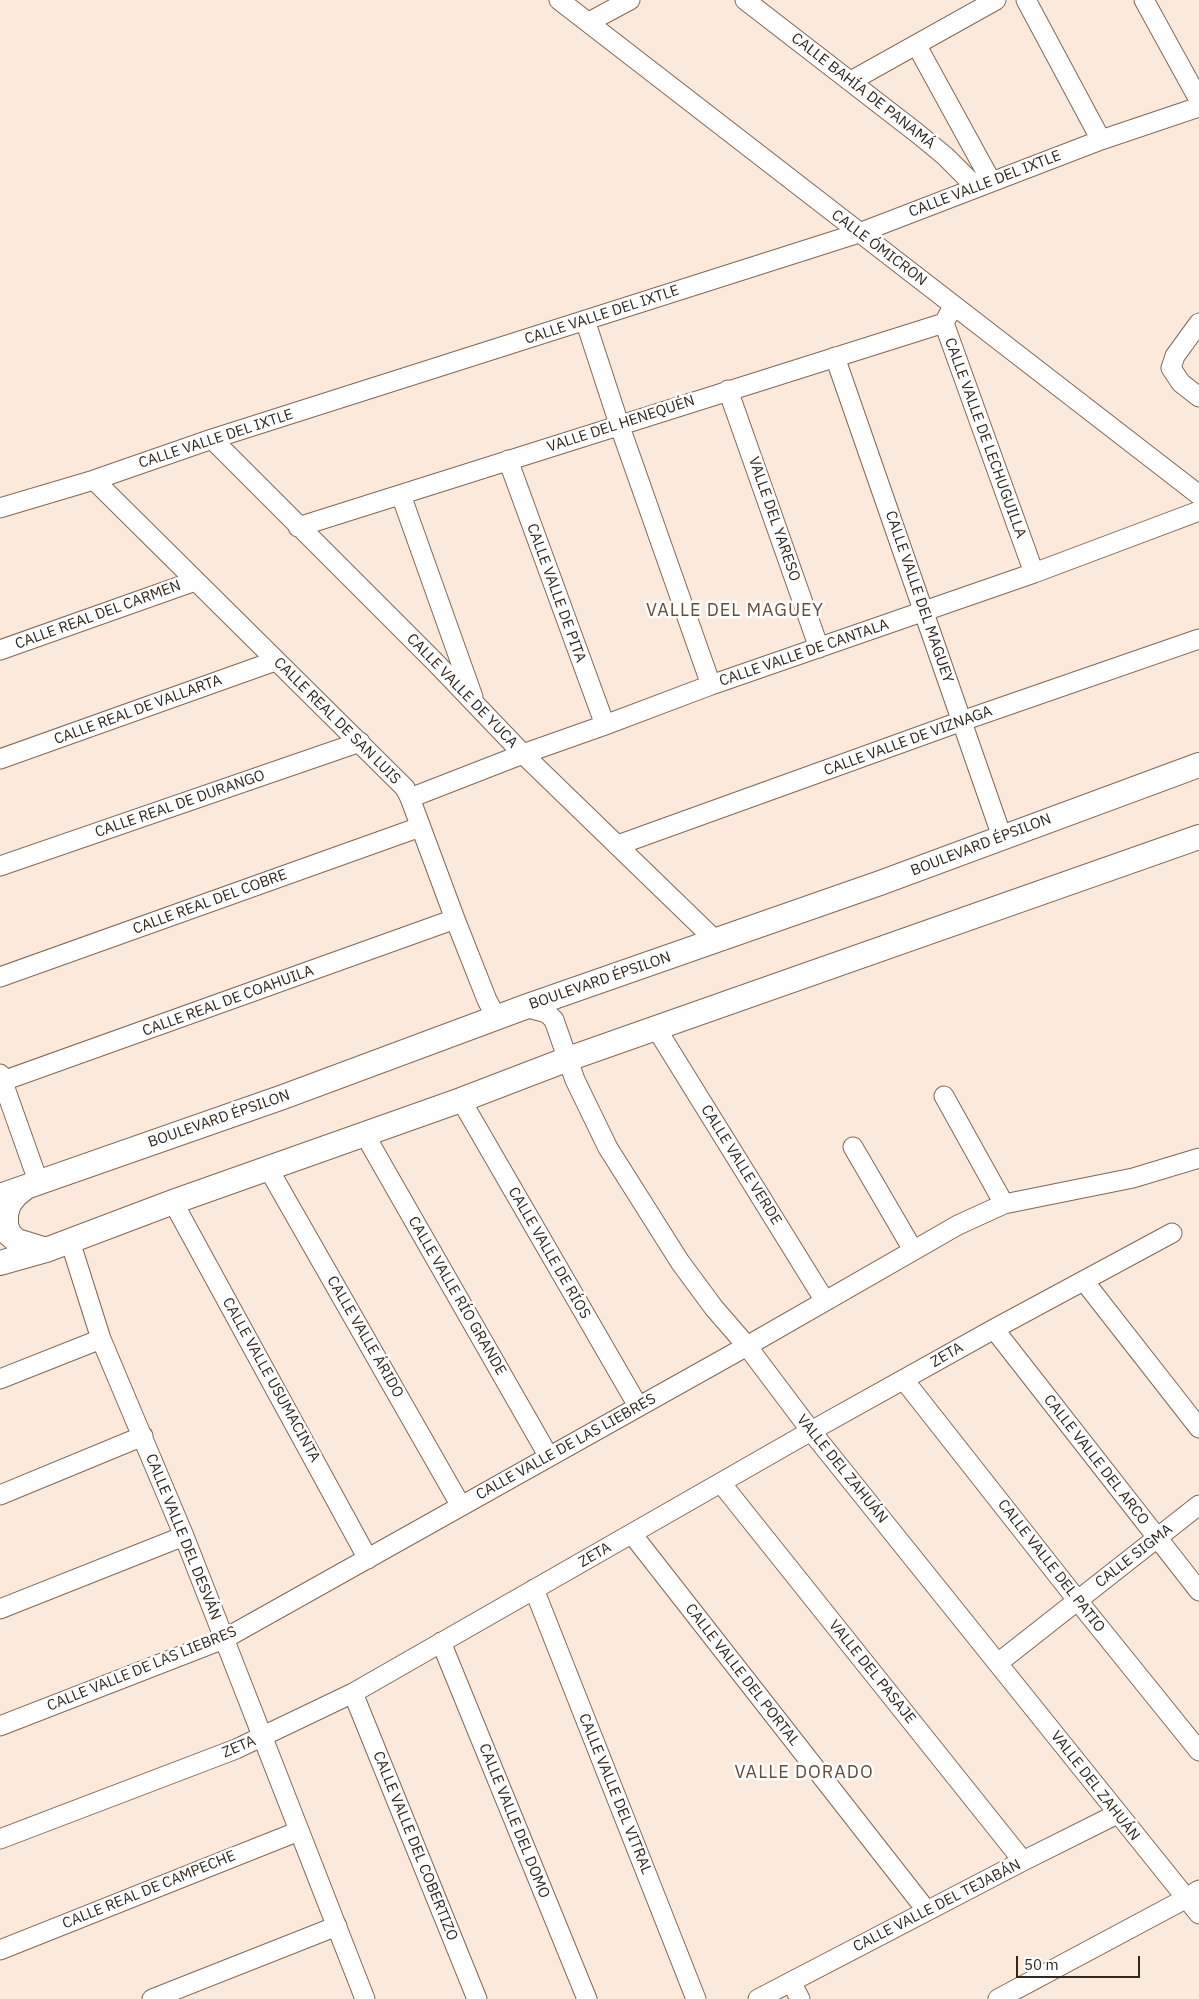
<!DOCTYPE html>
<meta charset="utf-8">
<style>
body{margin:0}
#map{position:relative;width:1199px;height:1999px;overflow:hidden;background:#fbe9db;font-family:"IBM Plex Sans",sans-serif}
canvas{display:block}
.scale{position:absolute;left:1016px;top:1956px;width:124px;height:22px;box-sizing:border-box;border:2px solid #32271e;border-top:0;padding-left:6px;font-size:15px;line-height:18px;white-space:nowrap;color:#32271e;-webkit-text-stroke:4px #fff;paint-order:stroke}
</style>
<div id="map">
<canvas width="1199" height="1999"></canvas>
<div class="scale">50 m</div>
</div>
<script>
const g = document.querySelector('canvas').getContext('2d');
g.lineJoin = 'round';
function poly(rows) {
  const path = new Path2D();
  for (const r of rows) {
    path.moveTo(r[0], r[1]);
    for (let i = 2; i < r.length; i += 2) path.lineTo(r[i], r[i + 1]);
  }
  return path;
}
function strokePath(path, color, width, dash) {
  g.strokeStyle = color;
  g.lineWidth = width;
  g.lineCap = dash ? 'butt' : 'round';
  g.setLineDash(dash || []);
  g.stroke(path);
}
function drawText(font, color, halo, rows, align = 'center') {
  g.font = font + ' "IBM Plex Sans",sans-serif';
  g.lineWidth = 5;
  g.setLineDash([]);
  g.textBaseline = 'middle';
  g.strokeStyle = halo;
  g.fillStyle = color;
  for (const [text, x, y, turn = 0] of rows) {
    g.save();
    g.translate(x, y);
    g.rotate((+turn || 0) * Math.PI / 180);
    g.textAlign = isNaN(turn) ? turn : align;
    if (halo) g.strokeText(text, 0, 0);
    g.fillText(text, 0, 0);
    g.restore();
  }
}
const minor = poly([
 [559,0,1199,495],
 [745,0,917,133,945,156,976,187],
 [1026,0,1101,140],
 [1144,0,1199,100],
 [589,22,630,0],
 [917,46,991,181],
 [851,81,996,0],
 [950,312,944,323,1034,573],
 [585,320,619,424,711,685],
 [1199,323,1175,356,1171,368,1181,383,1199,397],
 [835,357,1002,837],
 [728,390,819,648],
 [212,439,435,662,523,754,715,940],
 [508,460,605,725],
 [94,480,405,788,410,798,455,919,487,1000,496,1017],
 [401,495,473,697],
 [0,508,94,480,212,439,859,233,1101,140,1199,107],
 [298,527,944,323],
 [0,650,195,581],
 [0,759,275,661],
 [410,798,523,754,605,725,711,685,1034,573,1199,511],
 [618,845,962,721,1199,639],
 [0,866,360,742],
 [0,977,420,827],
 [525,1007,547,1013,554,1020,575,1080,608,1148,680,1262,714,1308,747,1346,811,1431,1199,1914],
 [656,1028,825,1301],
 [0,1074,38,1181],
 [0,1082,455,919],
 [944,1096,1004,1204],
 [461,1100,638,1406],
 [365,1135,549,1457],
 [853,1147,913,1250],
 [268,1168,461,1506],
 [173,1202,368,1559],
 [70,1241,101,1339,184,1536,365,1999],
 [1084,1281,1199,1428],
 [994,1329,1199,1591],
 [0,1379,101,1339],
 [904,1380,1078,1601,1199,1751],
 [721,1483,1023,1861],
 [0,1495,143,1436],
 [632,1534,927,1911],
 [534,1589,696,1999],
 [0,1609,184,1536],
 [441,1642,587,1999],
 [998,1663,1199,1505],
 [353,1693,477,1999],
 [0,1726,224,1639,747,1346,958,1225,1004,1204,1133,1178,1199,1158],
 [0,1839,236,1749,353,1693,811,1431,994,1329,1172,1233],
 [0,1950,299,1831],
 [791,1982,800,1999],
 [152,1999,337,1926],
 [758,1999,1023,1861,1117,1814],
 [998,1999,1185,1899,1199,1890]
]);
const tertiary = poly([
 [26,1187,16,1195,9,1204,6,1214,6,1226,10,1235,17,1241,46,1250],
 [0,1196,283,1097,525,1007,880,883,1199,765],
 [0,1263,46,1250,173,1202,461,1100,568,1059,1199,837]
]);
const streetNames = [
 ["CALLE BAHÍA DE PANAMÁ",863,91,38],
 ["CALLE VALLE DEL IXTLE",985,184,-21],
 ["CALLE ÓMICRON",879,248,37],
 ["CALLE VALLE DEL IXTLE",602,315,-18],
 ["VALLE DEL HENEQUÉN",621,424,-18],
 ["CALLE VALLE DE LECHUGUILLA",985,438,70],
 ["CALLE VALLE DEL IXTLE",216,439,-18],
 ["VALLE DEL YARESO",774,519,71],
 ["CALLE VALLE DE PITA",556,593,70],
 ["CALLE VALLE DEL MAGUEY",919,597,71],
 ["CALLE REAL DEL CARMEN",98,615,-20],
 ["CALLE VALLE DE CANTALA",804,653,-19],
 ["CALLE VALLE DE YUCA",462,691,46],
 ["CALLE REAL DE VALLARTA",138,710,-20],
 ["CALLE REAL DE SAN LUIS",337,721,45],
 ["CALLE VALLE DE VIZNAGA",908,741,-20],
 ["CALLE REAL DE DURANGO",180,804,-19],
 ["BOULEVARD ÉPSILON",981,845,-21],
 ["CALLE REAL DEL COBRE",210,902,-20],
 ["BOULEVARD ÉPSILON",600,981,-19],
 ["CALLE REAL DE COAHUILA",228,1001,-20],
 ["BOULEVARD ÉPSILON",219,1119,-19],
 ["CALLE VALLE VERDE",741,1165,58],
 ["CALLE VALLE DE RÍOS",549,1253,60],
 ["CALLE VALLE RÍO GRANDE",457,1296,60],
 ["CALLE VALLE ÁRIDO",365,1337,60],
 ["ZETA",947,1355,-30],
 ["CALLE VALLE USUMACINTA",271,1380,61],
 ["CALLE VALLE DE LAS LIEBRES",566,1447,-29],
 ["CALLE VALLE DEL ARCO",1096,1460,52],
 ["VALLE DEL ZAHUÁN",842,1469,51],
 ["CALLE VALLE DEL DESVÁN",183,1537,68],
 ["ZETA",595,1555,-30],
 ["CALLE SIGMA",1134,1556,-38],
 ["CALLE VALLE DEL PATIO",1051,1566,52],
 ["CALLE VALLE DE LAS LIEBRES",142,1669,-22],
 ["VALLE DEL PASAJE",872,1672,51],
 ["CALLE VALLE DEL PORTAL",742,1675,52],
 ["ZETA",239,1747,-23],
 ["VALLE DEL ZAHUÁN",1095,1786,52],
 ["CALLE VALLE DEL VITRAL",615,1794,68],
 ["CALLE VALLE DEL DOMO",514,1821,68],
 ["CALLE VALLE DEL COBERTIZO",415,1846,68],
 ["CALLE REAL DE CAMPECHE",149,1890,-22],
 ["CALLE VALLE DEL TEJABÁN",937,1906,-27]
];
const quarterNames = [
 ["VALLE DEL MAGUEY",735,611],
 ["VALLE DORADO",804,1773]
];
strokePath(minor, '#826854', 21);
strokePath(tertiary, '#826854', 26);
strokePath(minor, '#fff', 19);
strokePath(tertiary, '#fff', 24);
drawText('15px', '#32271e', '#fff', streetNames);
g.letterSpacing = '1px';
drawText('18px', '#654c39', '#fff', quarterNames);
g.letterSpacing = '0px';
</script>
